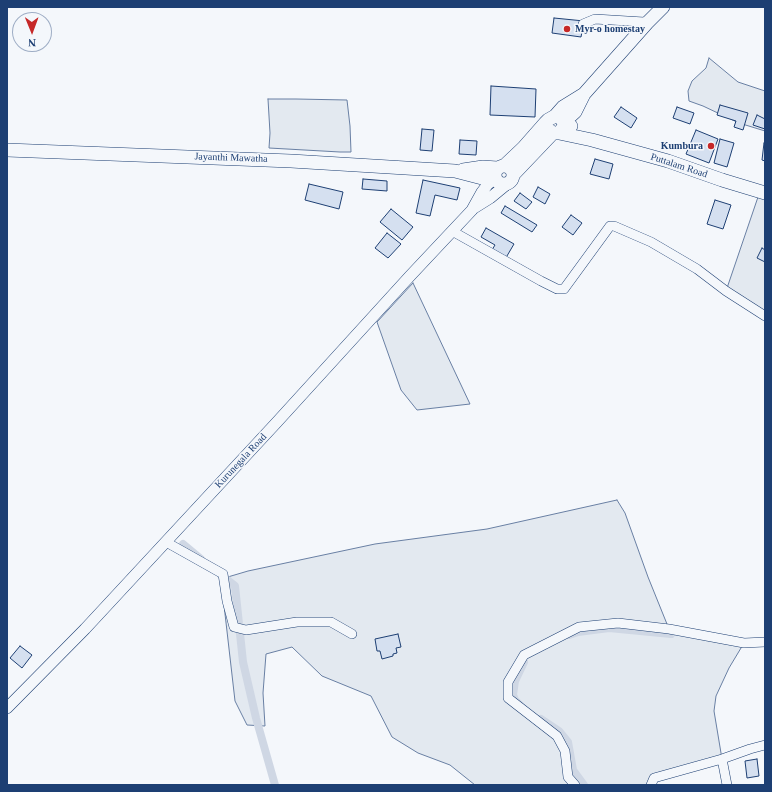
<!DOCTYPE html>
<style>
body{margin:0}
#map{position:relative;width:772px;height:792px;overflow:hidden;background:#f4f7fb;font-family:Georgia,serif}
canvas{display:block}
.frame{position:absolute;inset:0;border:8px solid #1d3f73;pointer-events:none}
.north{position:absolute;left:12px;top:12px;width:40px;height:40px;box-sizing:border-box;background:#f4f7fb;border:1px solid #9eadc5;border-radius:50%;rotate:179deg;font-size:11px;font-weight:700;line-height:16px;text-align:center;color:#1d3f73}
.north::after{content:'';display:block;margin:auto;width:14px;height:18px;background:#c62828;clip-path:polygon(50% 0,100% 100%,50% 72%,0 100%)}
</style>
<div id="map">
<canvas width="772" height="792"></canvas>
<div class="frame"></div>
<div class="north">N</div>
</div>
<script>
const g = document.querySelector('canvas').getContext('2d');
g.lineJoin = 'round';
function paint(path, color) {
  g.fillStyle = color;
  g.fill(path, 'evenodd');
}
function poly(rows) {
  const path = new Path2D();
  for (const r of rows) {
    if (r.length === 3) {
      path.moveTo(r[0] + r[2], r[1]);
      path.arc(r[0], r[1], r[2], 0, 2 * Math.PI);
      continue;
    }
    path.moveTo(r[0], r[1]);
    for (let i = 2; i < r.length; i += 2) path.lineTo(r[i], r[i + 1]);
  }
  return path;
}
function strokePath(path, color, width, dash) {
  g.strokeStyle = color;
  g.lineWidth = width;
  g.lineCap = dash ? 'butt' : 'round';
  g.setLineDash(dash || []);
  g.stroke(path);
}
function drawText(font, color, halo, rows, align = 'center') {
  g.font = font + ' Georgia,serif';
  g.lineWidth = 3;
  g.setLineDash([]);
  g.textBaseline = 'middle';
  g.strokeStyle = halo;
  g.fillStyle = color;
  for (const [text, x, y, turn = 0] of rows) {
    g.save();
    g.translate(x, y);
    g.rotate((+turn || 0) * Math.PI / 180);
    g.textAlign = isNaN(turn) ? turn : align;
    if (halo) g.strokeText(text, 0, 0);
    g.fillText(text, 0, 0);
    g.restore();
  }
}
const green = poly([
 [709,58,738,82,765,91,765,131,739,123,703,106,689,101,688,91,692,81,706,68,709,58],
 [268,99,296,99,347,100,350,126,351,152,340,152,269,148,270,133,268,99],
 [758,197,765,199,765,316,726,291,758,197],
 [413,283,470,404,417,410,401,390,377,322,413,283],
 [617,500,625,513,648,577,669,629,744,643,729,668,716,696,714,711,722,759,654,778,651,785,475,785,450,765,418,753,392,737,371,696,322,676,292,647,266,654,263,693,265,726,247,725,235,701,221,579,248,571,375,544,487,529,617,500]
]);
const canal = poly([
 [183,544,201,559],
 [221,575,235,586,243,662,256,718,275,785],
 [569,635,578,632,609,628,671,634],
 [521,706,515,700,513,695,515,681,524,662],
 [541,719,559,731,568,742,573,770,584,785]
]);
const building = poly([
 [554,18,584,21,581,37,552,33,554,18],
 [491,86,536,89,535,117,490,115,491,86],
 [720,105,748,113,743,130,734,127,736,121,717,115,720,105],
 [621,107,637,118,631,128,614,117,621,107],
 [677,107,694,113,690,124,673,118,677,107],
 [757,115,765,119,765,129,753,125,757,115],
 [422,129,434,130,432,151,420,150,422,129],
 [696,130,718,139,709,163,686,154,696,130],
 [720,139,734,143,727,167,714,163,720,139],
 [460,140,477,141,476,155,459,154,460,140],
 [764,143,765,143,765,161,762,160,764,143],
 [595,159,613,164,609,179,590,174,595,159],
 [363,179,387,181,387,191,362,189,363,179],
 [423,180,460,188,457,200,435,195,430,216,416,213,423,180],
 [309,184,343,192,339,209,305,200,309,184],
 [538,187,550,194,545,204,533,197,538,187],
 [520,193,532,202,526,209,514,201,520,193],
 [715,200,731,205,723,229,707,224,715,200],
 [505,206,537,225,532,232,501,213,505,206],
 [391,209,413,227,402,240,380,222,391,209],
 [571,215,582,223,573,235,562,227,571,215],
 [486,228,514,244,504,261,490,253,495,245,481,237,486,228],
 [387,233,401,244,388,258,375,248,387,233],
 [762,248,765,250,765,262,757,258,762,248],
 [398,634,401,647,396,648,397,653,393,654,393,656,382,659,380,651,377,651,375,639,398,634],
 [20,646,32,655,22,668,10,658,20,646],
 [757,759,759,776,747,778,745,761,757,759]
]);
const minor = poly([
 [583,24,595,19,644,22,647,23],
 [452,231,541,281,557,289,564,289,610,226,614,226,651,242,697,269,726,291,765,316],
 [166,542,223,574,227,601,234,627,246,630,297,622,331,622,352,634],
 [575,785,568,777,565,751,557,736,508,698,508,682,524,655,579,627,618,623,669,629,744,643,765,642],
 [651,785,654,778,722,759],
 [727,785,722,759,750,749,765,745]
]);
const major = poly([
 [474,208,490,198,507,184],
 [7,708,85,629,277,422,410,276,472,210,482,192,488,184,495,179]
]);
const highway = poly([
 [555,116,563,107,584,94],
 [571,126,564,122,575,112,584,94,647,23,663,7],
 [559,133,564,126,564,122,559,117,555,116,548,120,545,123,546,127,549,130,553,133,559,133,592,140,668,161,722,180,765,193],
 [7,150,291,161,455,171,482,178,494,177],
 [505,165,523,148,545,123],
 [504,175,9],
 [463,170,483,167,497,168],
 [513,175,553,133]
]);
const markers = [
 [567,29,4,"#c62828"],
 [711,146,4,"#c62828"]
];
const poiNames = [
 ["Myr-o homestay",575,29],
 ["Kumbura",703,146,"right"]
];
const streetNames = [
 ["Jayanthi Mawatha",231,158,2],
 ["Puttalam Road",679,166,18],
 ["Kurunegala Road",241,461,-47]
];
paint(green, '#e3e9f0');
strokePath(green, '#687fa3', 1);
strokePath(canal, '#cfd7e4', 8);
paint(building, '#d5e0f0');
strokePath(building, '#1d3f73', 1);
strokePath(minor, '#1d3f73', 10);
strokePath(major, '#1d3f73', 12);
strokePath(highway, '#1d3f73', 14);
strokePath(minor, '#f4f7fb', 9);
strokePath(major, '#f4f7fb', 11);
strokePath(highway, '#f4f7fb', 13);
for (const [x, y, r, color] of markers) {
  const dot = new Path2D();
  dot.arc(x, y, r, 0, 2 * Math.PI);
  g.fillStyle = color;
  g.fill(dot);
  strokePath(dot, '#f4f7fb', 1.5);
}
drawText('bold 10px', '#1d3f73', '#f4f7fb', poiNames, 'left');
drawText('10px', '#1d3f73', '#f4f7fb', streetNames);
</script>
